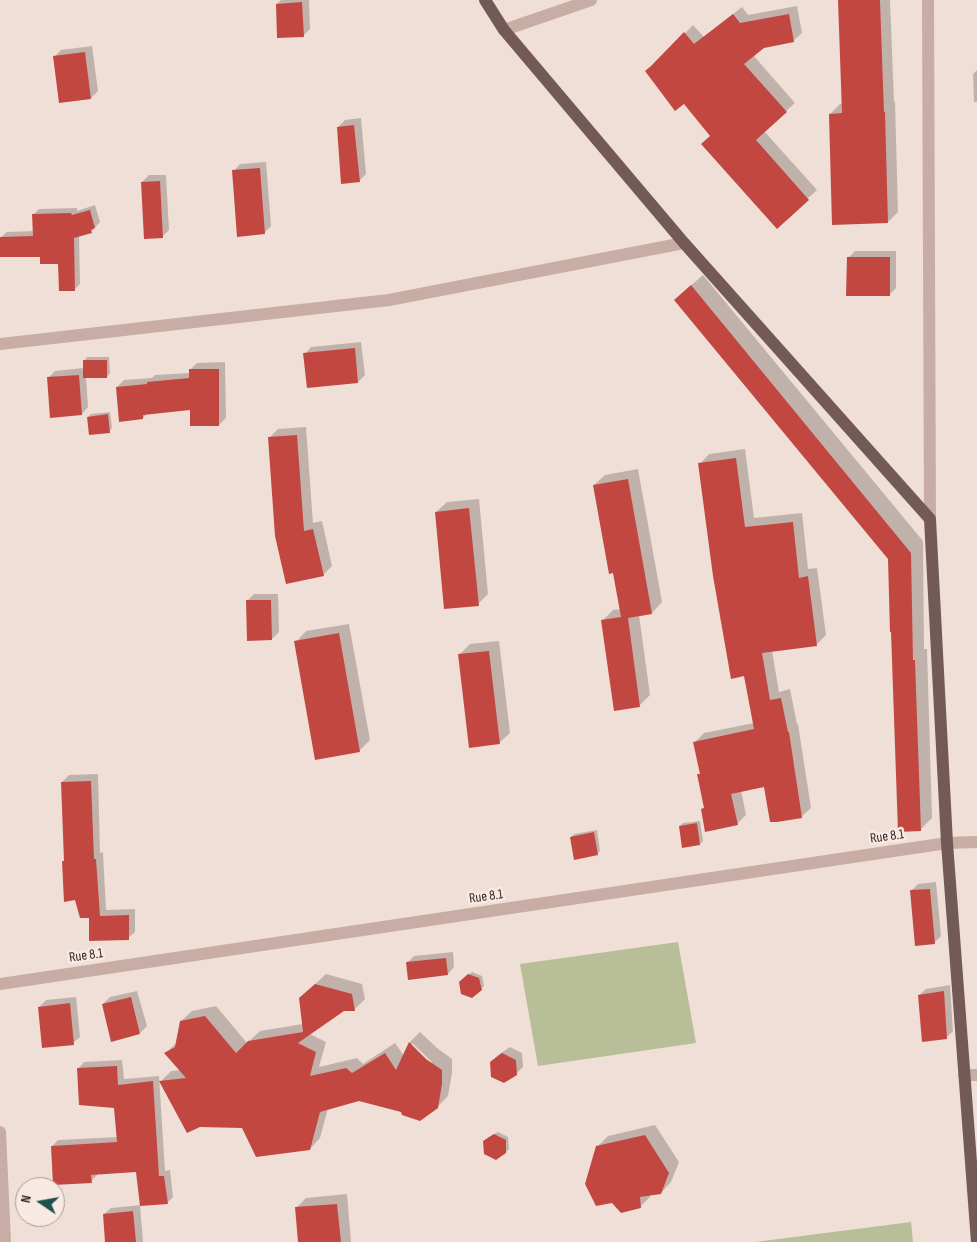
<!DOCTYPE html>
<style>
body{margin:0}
#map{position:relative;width:977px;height:1242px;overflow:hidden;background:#f0dfd6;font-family:"Sofia Sans Condensed",sans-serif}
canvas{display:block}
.north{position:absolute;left:15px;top:1177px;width:50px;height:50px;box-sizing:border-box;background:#f8eae2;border:1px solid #a99c96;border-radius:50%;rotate:282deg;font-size:14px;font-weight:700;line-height:20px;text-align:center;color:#322625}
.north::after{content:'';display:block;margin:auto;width:18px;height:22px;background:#1c524b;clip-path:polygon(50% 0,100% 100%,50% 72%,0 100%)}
</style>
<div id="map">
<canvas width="977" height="1242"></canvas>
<div class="north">N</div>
</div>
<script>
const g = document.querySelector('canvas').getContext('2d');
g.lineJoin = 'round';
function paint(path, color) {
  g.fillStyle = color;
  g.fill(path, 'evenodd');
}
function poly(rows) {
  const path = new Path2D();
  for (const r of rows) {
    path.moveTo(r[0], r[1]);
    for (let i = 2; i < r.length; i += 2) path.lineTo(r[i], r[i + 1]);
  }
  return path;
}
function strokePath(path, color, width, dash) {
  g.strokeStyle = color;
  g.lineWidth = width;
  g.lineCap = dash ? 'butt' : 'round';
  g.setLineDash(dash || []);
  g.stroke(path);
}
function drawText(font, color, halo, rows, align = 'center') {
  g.font = font + ' "Sofia Sans Condensed",sans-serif';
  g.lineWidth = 5;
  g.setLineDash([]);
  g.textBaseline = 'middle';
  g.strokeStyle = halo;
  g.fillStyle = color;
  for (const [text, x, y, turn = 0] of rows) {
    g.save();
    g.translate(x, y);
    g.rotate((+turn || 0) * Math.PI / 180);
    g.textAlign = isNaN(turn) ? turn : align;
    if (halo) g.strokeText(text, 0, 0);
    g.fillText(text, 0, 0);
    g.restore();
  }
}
const green = poly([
 [678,942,696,1043,538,1066,520,964],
 [911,1222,913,1242,755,1242]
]);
const shadow = poly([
 [281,0,309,0,310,29,303,36,277,4],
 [839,0,890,0,894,102,895,102,898,212,888,222,830,114,840,104,843,104],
 [797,6,802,33,793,41,764,47,753,55,795,103,764,131,817,190,777,227,711,136,660,59,693,25,704,37,742,7,748,15],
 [92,46,98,91,91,98,54,57,61,50],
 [977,70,977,102,974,102,973,74],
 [361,118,366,174,359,181,338,127,345,120],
 [266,162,271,226,264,233,234,171,240,164],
 [149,175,166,175,169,230,162,237,142,182],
 [95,205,100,222,91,232,79,235,80,284,75,289,59,263,1,237,7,232,34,231,33,215,39,209,77,208,77,211],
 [855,251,896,251,896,288,889,295,848,258],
 [703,275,923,541,924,649,927,649,932,818,920,830,890,559,688,288],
 [361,342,365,375,358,382,305,354,311,347],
 [87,357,109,357,110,373,107,377,86,377,88,407,82,414,48,378,55,371,84,368,84,361],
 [225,362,226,418,219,425,191,409,148,413,143,418,117,387,124,380,152,378,155,375,191,373,191,369,197,363],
 [110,412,112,428,109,431,88,417,91,414],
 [306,427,313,523,322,521,332,566,323,575,286,583,269,438,278,429],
 [745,449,754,518,802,513,808,569,817,568,826,635,817,644,772,651,779,692,790,689,797,724,798,724,811,808,801,817,765,785,741,790,746,815,737,824,702,809,705,807,699,775,701,773,695,742,704,733,754,723,700,464,709,454],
 [638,469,662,602,652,613,639,615,650,695,639,706,603,620,613,610,621,609,614,572,594,485,605,475],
 [479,499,488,594,478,604,436,512,447,502],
 [254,594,278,594,279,632,272,639,247,601],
 [349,624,370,740,359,751,296,642,306,631],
 [499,641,510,733,499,743,459,655,470,644],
 [98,774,100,853,103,852,106,910,135,909,135,932,128,938,90,916,63,861,65,860,62,782,69,775],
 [700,821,703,841,700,844,680,826,683,823],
 [597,830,600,851,597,854,571,837,574,834],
 [936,882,941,936,934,943,911,891,918,884],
 [453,952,454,967,448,974,407,963,414,956],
 [472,972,482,976,484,986,481,989,463,979],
 [326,974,362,984,365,999,355,1009,344,1010,310,1034,326,1042,319,1067,357,1058,363,1064,395,1043,404,1056,410,1042,420,1032,437,1048,452,1059,452,1073,448,1096,437,1107,402,1111,359,1099,328,1108,320,1138,310,1149,243,1126,200,1126,188,1132,161,1081,171,1071,181,1070,166,1053,176,1043,181,1021,192,1011,216,1006,247,1043,260,1031,303,1024,300,998],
 [412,1043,432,1062,430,1064,412,1047],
 [950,985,953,1031,946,1038,919,995,926,989],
 [137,991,147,1026,140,1033,103,1004,110,997],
 [76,997,80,1037,73,1043,39,1007,46,1000],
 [510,1047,522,1053,523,1067,516,1074,491,1062,498,1055],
 [122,1060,124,1079,159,1076,165,1171,170,1170,173,1197,167,1203,140,1205,143,1242,107,1242,104,1214,111,1208,141,1205,137,1171,97,1173,97,1175,91,1181,52,1146,58,1140,118,1137,116,1106,78,1069,84,1062],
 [655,1125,679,1162,671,1182,661,1193,650,1194,650,1197,640,1207,597,1147,608,1136],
 [498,1132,508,1137,509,1149,506,1152,487,1138],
 [347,1194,351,1242,299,1242,296,1208,306,1198]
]);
const building = poly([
 [838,0,880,0,884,112,885,112,888,223,832,225,829,114,842,113],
 [302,2,304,37,277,38,276,4],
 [733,14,740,23,789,14,794,42,764,48,744,64,787,112,756,140,809,200,777,229,701,144,710,136,684,104,675,111,645,71,651,66,684,32,694,44],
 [85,52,91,99,59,103,53,56],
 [354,125,360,182,341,184,337,127],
 [260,168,265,234,237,237,232,170],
 [160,181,163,238,144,239,141,182],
 [90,210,95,228,91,230,92,233,74,238,75,291,59,291,58,264,40,264,40,257,0,257,0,237,33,236,32,214,71,213,72,215],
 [847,257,890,257,890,296,846,296],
 [691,285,911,553,913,660,915,660,921,831,898,832,891,632,890,632,888,559,674,300],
 [355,348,358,383,307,388,303,353],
 [83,360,107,360,107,378,83,378],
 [189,369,219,369,219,426,190,426,190,410,143,415,143,419,119,422,116,387,147,384,147,382,189,378],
 [79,375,82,415,50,418,47,377],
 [108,414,110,433,89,435,87,417],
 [297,435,304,531,313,529,324,576,286,584,275,536,268,437],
 [736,458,745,527,793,522,799,578,808,576,817,646,762,653,770,700,781,698,788,732,789,732,802,818,777,822,770,822,764,787,731,794,738,825,705,832,701,809,704,808,697,774,700,774,693,742,754,729,744,676,731,679,713,576,698,463],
 [628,479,652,614,628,618,640,707,614,711,601,620,621,617,613,573,609,574,593,485],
 [469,508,479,606,444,609,435,512],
 [246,600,271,600,272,640,247,641],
 [339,633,360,752,315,760,294,641],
 [489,651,500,744,469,748,458,654],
 [91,781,94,859,96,859,100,916,129,915,129,940,89,941,89,918,80,918,75,900,64,902,62,861,64,861,61,782],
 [697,823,700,845,682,848,679,826],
 [594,832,598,855,574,860,570,837],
 [930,889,935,944,915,946,910,890],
 [446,958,448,975,408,980,406,962],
 [468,974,479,978,482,990,472,998,461,994,459,982],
 [315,984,352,994,355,1011,344,1011,298,1043,316,1052,310,1076,346,1068,352,1073,385,1053,396,1070,409,1042,426,1059,442,1070,442,1084,438,1108,420,1121,402,1115,401,1112,359,1101,320,1112,310,1150,256,1157,242,1128,200,1127,187,1133,159,1081,186,1078,164,1053,175,1047,180,1021,205,1016,236,1053,248,1041,303,1032,299,998],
 [944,991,947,1039,922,1042,918,995],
 [131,997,140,1034,111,1042,102,1004],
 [70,1003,74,1045,42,1048,38,1007],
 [502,1053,516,1060,517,1075,504,1083,491,1077,490,1062],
 [117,1066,118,1085,153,1081,159,1176,164,1176,168,1204,140,1206,136,1172,91,1175,92,1183,53,1185,51,1146,117,1142,114,1108,79,1105,77,1068],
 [494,1134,506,1140,506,1153,496,1160,484,1154,483,1141],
 [645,1135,669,1173,661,1194,640,1197,641,1208,621,1213,612,1203,596,1206,585,1184,596,1146],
 [337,1204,341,1242,298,1242,295,1207],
 [133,1211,136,1242,105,1242,103,1214]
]);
const minor = poly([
 [928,0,930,519],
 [504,30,591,0],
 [0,344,389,300,684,243],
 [0,984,947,843,977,842],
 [964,1075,977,1075],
 [0,1132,5,1242]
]);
const major = poly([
 [485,0,504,30,684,243,930,519,947,843,977,1242]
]);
const streetNames = [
 ["Rue 8.1",887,837,-8],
 ["Rue 8.1",486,897,-8],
 ["Rue 8.1",86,956,-8]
];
paint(green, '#b8be97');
paint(shadow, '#0003');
paint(building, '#c34741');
strokePath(minor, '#c7ada3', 12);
strokePath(major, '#745a56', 12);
drawText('14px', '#322625', '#f8eae2', streetNames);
</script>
